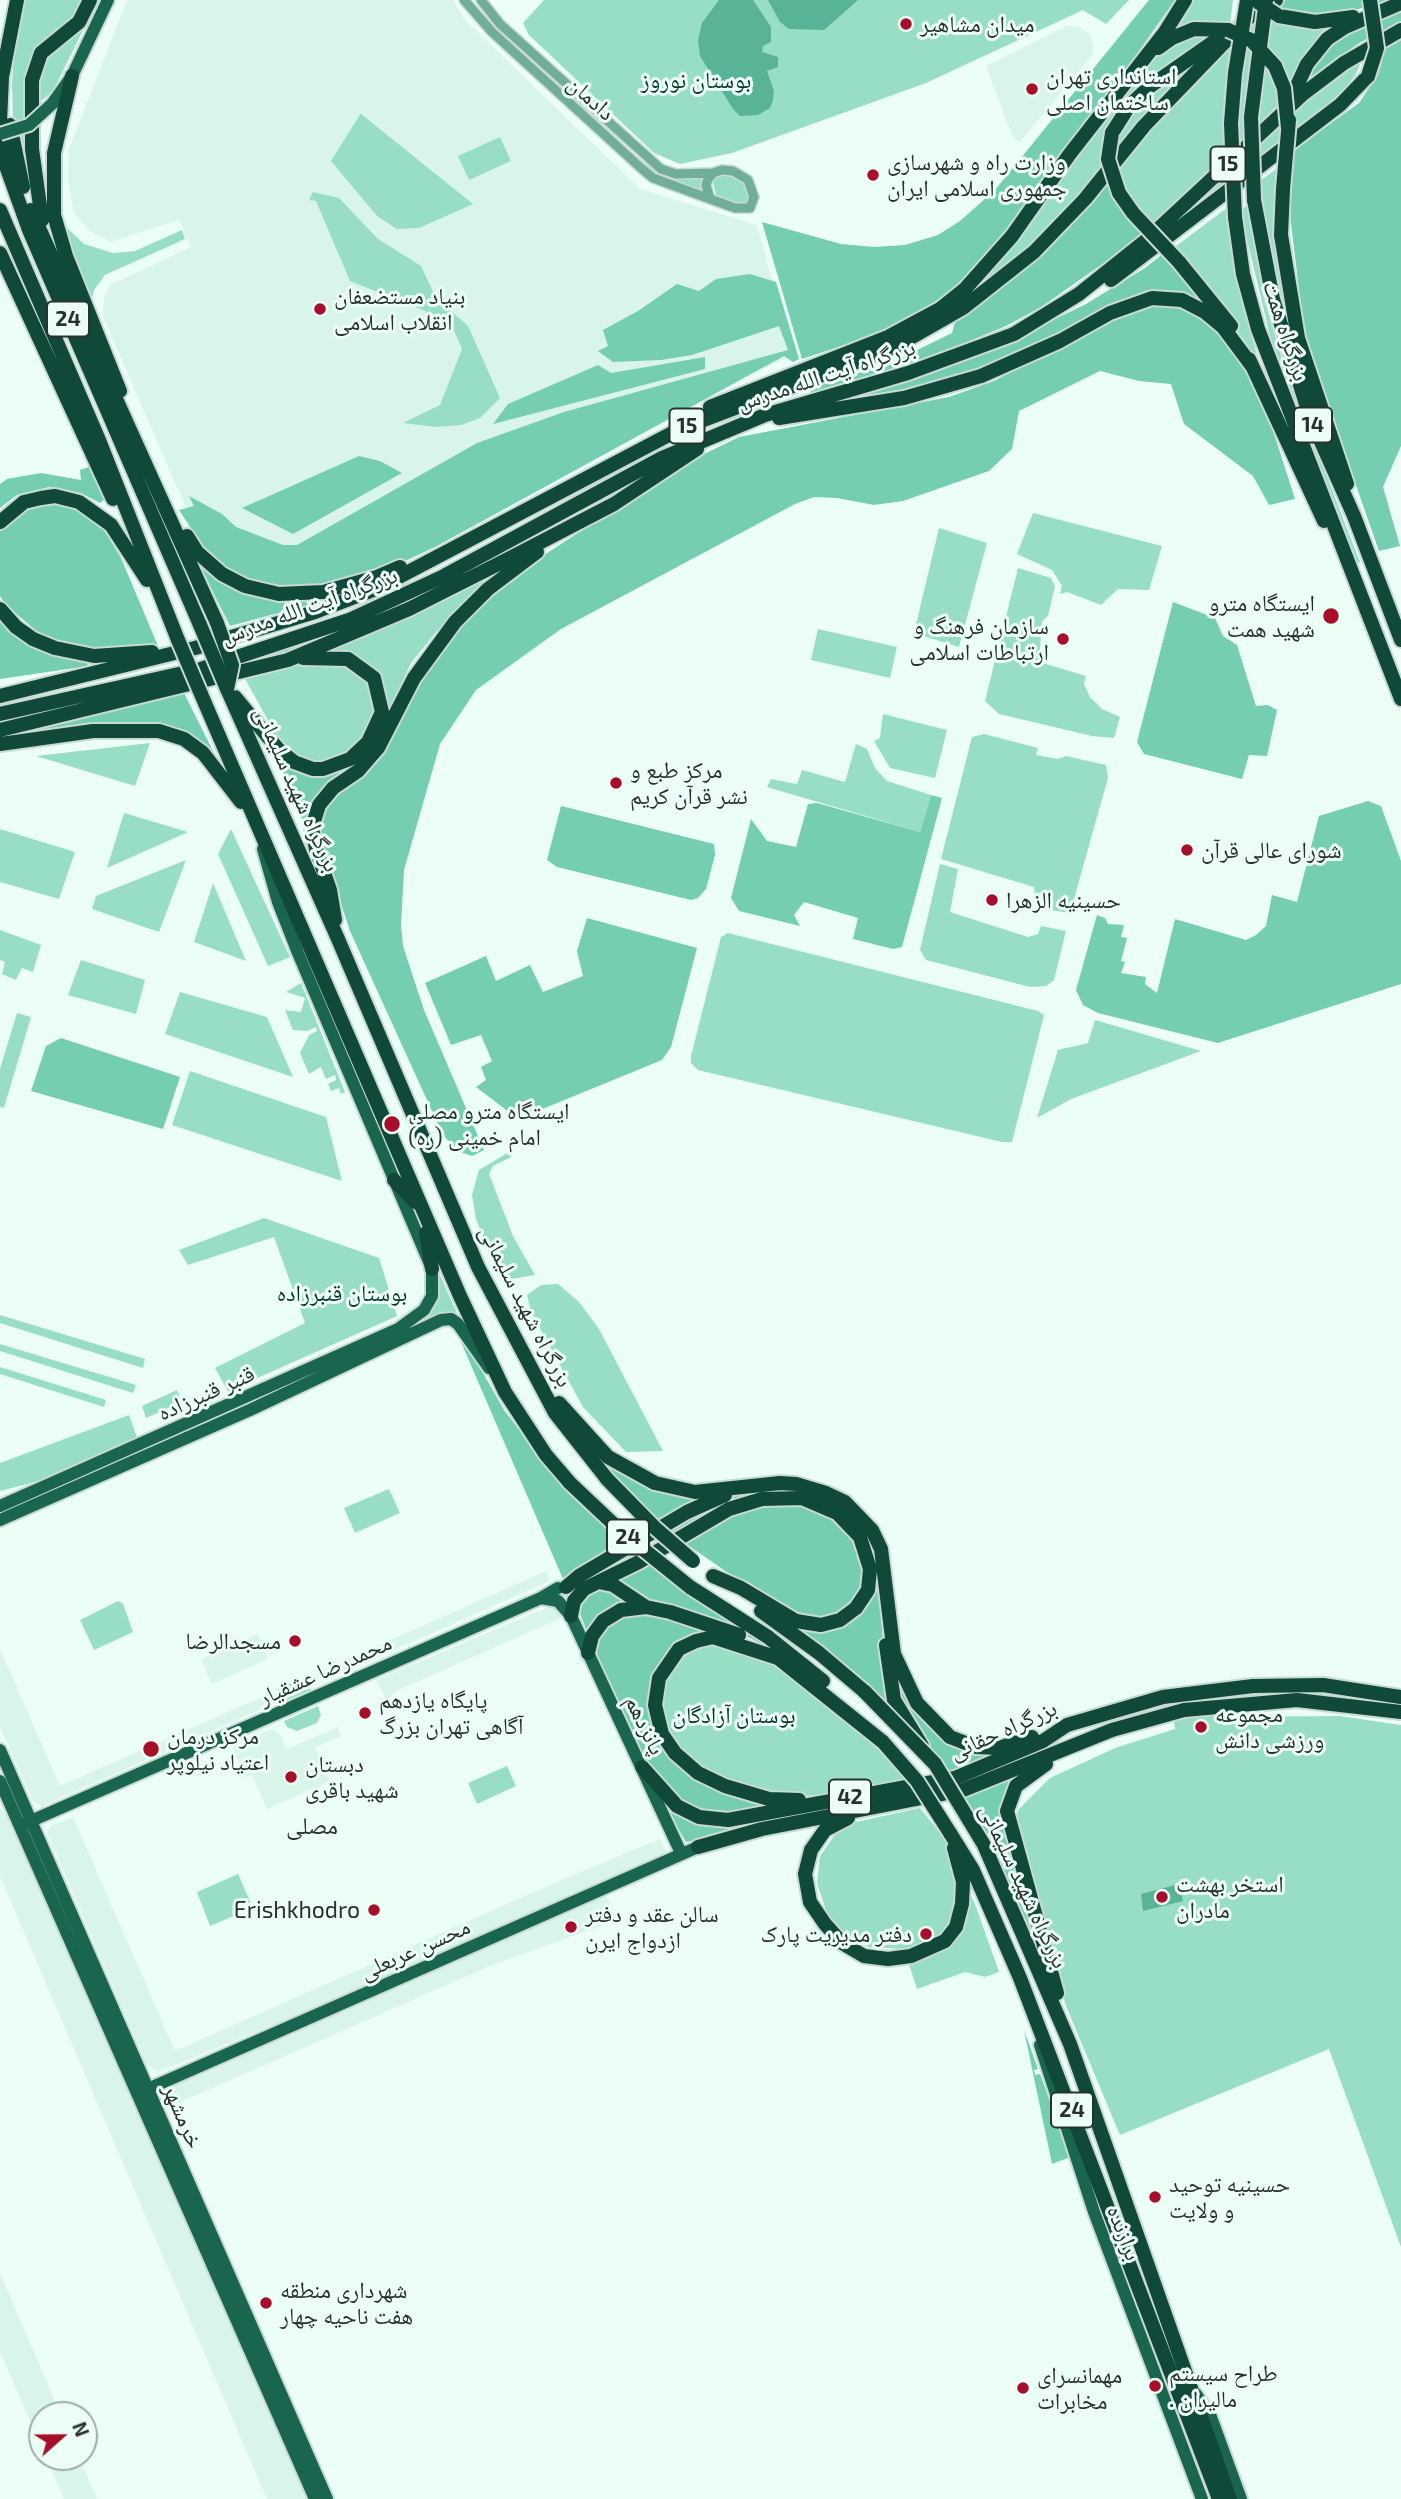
<!DOCTYPE html>
<meta charset="utf-8">
<style>
body{margin:0}
#map{position:relative;width:1401px;height:2499px;overflow:hidden;background:#ebfff7;font-family:"Exo 2",sans-serif}
canvas{display:block}
.north{position:absolute;left:28px;top:2401px;width:70px;height:70px;box-sizing:border-box;background:#ebfff7;border:2px solid #9daca6;border-radius:50%;rotate:69deg;font-size:19px;font-weight:700;line-height:28px;text-align:center;color:#29302d}
.north::after{content:'';display:block;margin:auto;width:24px;height:32px;background:#a70e2a;clip-path:polygon(50% 0,100% 100%,50% 72%,0 100%)}
</style>
<div id="map">
<canvas width="1401" height="2499"></canvas>
<div class="north">N</div>
</div>
<script>
const g = document.querySelector('canvas').getContext('2d');
g.lineJoin = 'round';
function paint(path, color) {
  g.fillStyle = color;
  g.fill(path, 'evenodd');
}
function poly(rows) {
  const path = new Path2D();
  for (const r of rows) {
    path.moveTo(r[0], r[1]);
    for (let i = 2; i < r.length; i += 2) path.lineTo(r[i], r[i + 1]);
  }
  return path;
}
function strokePath(path, color, width, dash) {
  g.strokeStyle = color;
  g.lineWidth = width;
  g.lineCap = dash ? 'butt' : 'round';
  g.setLineDash(dash || []);
  g.stroke(path);
}
function drawText(font, color, halo, rows, align = 'center') {
  g.font = font + ' "Exo 2","Noto Naskh Arabic",sans-serif';
  g.lineWidth = 6;
  g.setLineDash([]);
  g.textBaseline = 'middle';
  g.strokeStyle = halo;
  g.fillStyle = color;
  for (const [text, x, y, turn = 0] of rows) {
    g.save();
    g.translate(x, y);
    g.rotate((+turn || 0) * Math.PI / 180);
    g.textAlign = isNaN(turn) ? turn : align;
    if (halo) g.strokeText(text, 0, 0);
    g.fillText(text, 0, 0);
    g.restore();
  }
}
const built = poly([
 [127,0,453,0,464,19,640,189,757,225,793,356,648,414,338,556,204,534,186,508,104,319,103,310,104,298,110,285,191,247,179,220,110,242,88,230,74,213,68,181,69,149],
 [1066,26,1077,26,1089,33,1094,45,1093,54,1020,142,1013,138,986,66],
 [546,1571,550,1581,328,1679,325,1669],
 [556,1604,561,1618,394,1692,388,1703,376,1680],
 [258,1634,268,1659,212,1684,201,1659],
 [0,1649,60,1786,264,1696,268,1706,42,1806,34,1803,0,1727],
 [338,1727,341,1736,316,1747,330,1781,267,1809,252,1775,246,1777,232,1747,272,1729,280,1734,287,1749],
 [0,1809,6,1814,308,2499,267,2499,0,1876],
 [73,1817,175,2051,559,1881,660,1839,667,1853,319,2006,158,2072,146,2064,47,1832,51,1826],
 [606,1895,617,1920,490,1966,187,2099,171,2110,161,2091],
 [0,2273,61,2415,42,2415,42,2448,0,2352],
 [46,2457,79,2457,97,2499,64,2499]
]);
const green = poly([
 [25,0,84,0,25,88,28,184,13,122,12,83,14,55],
 [544,0,1129,0,1106,24,1083,10,926,83,732,153,680,164,654,153,529,35,523,23],
 [1188,0,1233,0,1230,24,1198,23,1169,34],
 [1265,12,1337,24,1300,59,1283,100,1145,234,1107,179,1174,101],
 [84,23,86,24,53,91,34,107,34,93,44,58],
 [501,32,640,160,665,176,679,179,705,175,702,191,658,176,646,168,499,33],
 [1197,34,1213,35,1130,96,1116,112,1101,150,1102,168,1079,196,1016,260,959,301,996,265,1034,217,1144,69,1164,50,1185,37],
 [1362,59,1356,74,1337,98,1186,215,1240,157,1311,96],
 [1175,73,1180,78,1117,147,1117,135,1128,112],
 [361,113,361,114,473,204,419,228,397,229,377,216,331,161],
 [500,137,511,161,469,180,458,156],
 [1279,167,1291,319,1287,321,1265,225,1260,181],
 [725,175,744,181,751,198,750,203,744,206,716,195,713,182,717,176],
 [313,192,339,198,378,239,421,266,436,298,468,326,500,398,480,418,461,425,435,427,403,423,440,405,462,349,450,321,350,281,316,201,309,200],
 [1247,205,1269,316,1285,369,1360,562,1356,564,1271,340,1244,227,1242,210],
 [1228,207,1242,299,1260,367,1235,327,1171,250],
 [65,226,84,244,113,253,135,251,182,230,185,239,105,275,94,290,91,302,68,250],
 [1033,513,1162,546,1149,590,1118,589,1101,605,1067,592,1060,594,1062,586,1052,570,1017,554],
 [939,528,987,543,959,647,914,633],
 [1018,568,1051,578,1055,586,1048,616,1042,621,1039,662,1086,676,1084,684,1090,697,1102,709,1120,717,1114,738,1092,736,999,714,985,701],
 [502,569,436,632,411,663,377,734,377,674,354,655,313,654],
 [818,629,897,647,890,678,811,660],
 [319,663,350,667,367,680,376,711,363,740,353,750,322,762,294,755,280,742,244,677,289,664],
 [883,714,947,730,935,778,890,768,874,741,880,738],
 [984,734,1038,748,1036,755,1058,759,1066,756,1106,765,1108,778,1070,913,1044,909,1047,901,1035,896,1034,887,941,859,972,737],
 [150,743,135,786,36,756],
 [856,744,867,749,875,768,887,781,931,795,920,832,767,787,771,779,797,784,802,770,845,782],
 [124,813,188,832,107,868],
 [0,829,75,852,59,899,0,882],
 [231,829,290,957,268,966,218,854],
 [186,860,159,932,92,909,96,896],
 [940,864,958,869,950,912,1028,937,1038,934,1041,926,1066,931,1054,980,1046,986,1030,987,926,960,920,950],
 [213,883,246,961,194,942],
 [0,930,41,945,33,972,22,968,16,980,2,974,5,962,0,960],
 [728,933,1038,1011,1044,1015,1012,1142,1002,1142,698,1070,691,1063,691,1056,721,937],
 [81,960,145,980,136,1014,68,995],
 [301,983,345,1092,341,1094,339,1088,331,1091,328,1084,336,1080,335,1075,326,1079,321,1067,309,1074,300,1053,309,1035,317,1031,316,1027,307,1031,293,1030,285,1010,301,1012,305,998,286,992],
 [180,992,267,1017,293,1077,165,1034],
 [17,1013,31,1017,4,1108,0,1107,0,1069],
 [1095,1020,1201,1051,1071,1099,1037,1118,1058,1050,1088,1043],
 [190,1071,326,1117,342,1181,172,1125],
 [509,1152,511,1157,493,1166,489,1174,513,1236,535,1275,512,1279,493,1262,476,1219,472,1195,479,1170],
 [264,1218,379,1258,397,1316,228,1391,215,1368,305,1323,274,1237,188,1265,179,1250],
 [432,1257,462,1325,458,1321,410,1330,428,1312],
 [558,1284,579,1302,599,1329,663,1451,626,1452,583,1407,531,1312,527,1295,541,1285],
 [0,1315,145,1359,143,1368,0,1323],
 [0,1344,136,1385,133,1393,0,1351],
 [0,1367,106,1400,104,1407,0,1374],
 [177,1390,182,1402,146,1418,142,1406],
 [129,1415,138,1440,50,1478,0,1491,0,1463],
 [389,1489,400,1513,355,1533,344,1508],
 [118,1601,123,1604,133,1632,94,1650,80,1620],
 [705,1642,764,1656,863,1730,911,1783,843,1793,788,1797,716,1779,673,1746,659,1711,669,1665,678,1655],
 [300,1679,307,1682,311,1690,277,1704,275,1697,278,1689],
 [318,1706,321,1715,317,1723,297,1731,287,1727,284,1721],
 [1222,1712,1225,1717,1340,1716,1401,1725,1401,2247,1329,2049,1120,2135,1066,2006,1015,1835,1018,1810,1050,1778,1115,1748,1175,1729,1173,1717],
 [507,1766,516,1786,477,1804,468,1783],
 [920,1808,943,1837,975,1904,999,1972,985,1977,965,1972,917,1989,904,1949,869,1947,845,1935,827,1913,817,1883,820,1856,842,1825],
 [238,1874,253,1908,210,1926,197,1892]
]);
const forest = poly([
 [1149,0,1175,0,1012,231,974,274,946,295,886,331,802,359,762,222,841,244,874,247,905,245,938,235,960,221,995,190],
 [1284,0,1388,0,1336,16,1309,18,1273,7],
 [1401,10,1401,21,1359,43,1300,85,1303,78,1341,32],
 [1401,38,1401,446,1383,487,1400,546,1379,551,1305,339,1289,207,1290,153,1359,103,1378,75,1386,46],
 [1107,179,1145,234,1041,307,1006,326,926,359,811,395,810,389,895,361,952,333,955,322,1015,276,1085,207],
 [1165,252,1209,304,1182,293,1166,292,1085,321,986,366,936,384,851,401,849,397,879,390,989,351,1086,304,1145,268],
 [750,274,776,282,799,359,793,362,784,356,435,547,386,570,312,589,275,589,236,576,209,556,179,510,194,506,189,496,222,514,236,527,283,545,297,545,477,443,564,412,788,350,779,326,692,355,661,360,613,362,598,351,608,346,603,330,638,311,677,284,699,291,716,279],
 [1152,303,1173,305,1190,311,1216,329,1244,367,1267,412,1295,499,1269,505,1253,476,1184,424,1171,384,1139,381,1100,371,1019,411,1012,449,989,471,903,501,874,505,837,498,814,497,795,504,561,629,476,690,440,744,404,870,401,925,403,946,424,1010,484,1150,472,1156,455,1150,442,1133,350,931,317,831,321,811,398,717,442,644,487,597,524,568,686,463,739,437,949,397,994,381,1131,309],
 [705,357,705,369,493,424,508,404,598,365,611,373],
 [359,456,380,461,402,473,293,534,242,508],
 [92,466,106,498,100,503,81,493,49,487,17,495,0,508,0,484,7,479,41,473,81,480,80,470],
 [647,474,527,545,404,610,272,659,0,725,0,720,306,641],
 [56,502,75,506,93,517,106,533,121,558,158,646,110,651,82,649,39,633,6,605,0,596,0,530,8,519,24,508],
 [193,552,223,583,248,595,305,600,308,605,230,626],
 [1173,602,1215,618,1223,636,1237,645,1256,706,1268,705,1277,710,1267,756,1249,755,1242,779,1144,754,1137,742],
 [0,617,87,661,88,666,0,679],
 [184,693,221,767,183,732,149,723,104,724,0,739,0,733],
 [368,752,306,829,276,755,296,770],
 [931,795,942,798,902,947,893,949,853,939,858,918,804,902,794,915,800,926,739,911,731,898,751,819,767,841,796,847,808,804,817,803,920,832],
 [1368,801,1381,806,1401,861,1401,984,1218,1043,1098,1013,1083,1005,1076,990,1097,915,1105,918,1108,924,1124,925,1121,937,1127,938,1121,961,1125,962,1121,973,1146,977,1145,984,1157,993,1175,919,1246,940,1256,935,1266,926,1272,895,1297,902,1319,816],
 [561,806,714,844,715,855,706,889,698,898,691,900,557,867,547,860],
 [587,918,697,948,671,1047,662,1060,518,1119,476,1087,486,1080,481,1067,492,1061,481,1035,451,1045,425,983,486,956,496,981,530,965,543,992,583,976,577,951],
 [61,1038,180,1077,163,1129,31,1091,46,1046],
 [461,1342,466,1343,504,1410,549,1469,627,1545,563,1579],
 [585,1442,629,1474,721,1493,662,1524,618,1481],
 [787,1488,824,1497,860,1523,873,1544,880,1585,884,1667,903,1720,745,1594,825,1627,871,1589,852,1522,784,1494,674,1534,668,1530,723,1501,744,1493],
 [799,1500,848,1526,868,1573,854,1606,820,1622,777,1607,685,1543,712,1524,749,1506],
 [651,1565,759,1636,776,1652,732,1628,655,1604,618,1583,619,1579],
 [609,1585,638,1605,591,1630,586,1629,577,1606,587,1595],
 [630,1614,688,1621,730,1634,690,1639,652,1693,681,1765,786,1802,716,1818,674,1798,648,1770,592,1648,603,1625],
 [894,1661,941,1733,1004,1749,949,1775,901,1710],
 [1039,1765,1007,1796,1058,2006,990,1839,963,1794],
 [648,1776,693,1818,844,1800,845,1809,686,1842],
 [1024,2030,1038,2069,1034,2070,1035,2075,1040,2074,1070,2157,1052,2164]
]);
const water = poly([
 [719,0,753,0,771,27,771,42,763,46,762,52,778,57,778,67,767,71,774,91,773,100,770,108,758,115,740,116,733,109,700,56,698,40,702,23],
 [768,0,858,0,824,30,789,29,780,22],
 [1179,1884,1183,1901,1143,1911,1141,1894]
]);
const minor = poly([
 [464,0,492,32,642,169,653,178,710,199],
 [481,0,500,24,661,169,676,174,713,173],
 [722,170,733,171,748,180,754,197,750,208,735,208,710,199,706,185,708,179,713,173,722,170]
]);
const major = poly([
 [52,104,72,76,108,0],
 [0,1506,398,1329,424,1310,432,1296,432,1269,298,953,278,902,263,849],
 [0,1520,250,1410,441,1320,451,1319,458,1324,489,1368],
 [541,1598,558,1601,571,1616,681,1853],
 [0,1750,327,2499],
 [0,1781,315,2499],
 [24,1824,541,1598,558,1588],
 [1040,2045,1094,2212,1202,2499],
 [141,2092,698,1847],
 [1196,2394,1211,2417,1241,2499]
]);
const highway = poly([
 [17,0,2,77,0,122,6,166,29,230,200,625],
 [1279,16,1315,22,1353,17],
 [1158,48,1172,38,1194,29,1228,30],
 [72,76,54,153,54,215,66,256,120,391],
 [1295,90,1307,64,1327,39,1345,27,1401,3],
 [10,125,23,187],
 [1112,133,1129,106,1149,87,1229,31],
 [1283,189,1281,235,1298,338,1347,484],
 [1254,200,1273,299,1310,417,1354,516,1401,640],
 [0,210,99,440,178,640],
 [31,210,217,623],
 [1235,217,1243,274,1258,329,1401,699],
 [42,220,32,149,32,80,41,53,79,22,90,0],
 [0,253,113,499],
 [1179,262,1231,326],
 [1111,280,1340,105,1368,76],
 [1249,359,1324,521],
 [710,407,888,337,940,309,965,289,1012,236,1069,155,1165,32,1185,0],
 [779,418,904,398,981,376,1060,341,1110,313,1152,298,1182,300,1205,312,1223,327,1252,366],
 [0,522,24,502,41,498,55,496,79,502,111,525,147,580],
 [187,536,197,552,222,574,245,586,279,594,323,592,377,577,400,567],
 [0,609,16,627,33,639,55,648,94,656,152,652],
 [227,689,338,939,478,1267,555,1413,607,1479],
 [201,694,460,1296,505,1392,546,1455,570,1483],
 [0,696,195,648,315,612,376,589,680,429,893,348,963,308,1034,252,1085,199,1144,126,1247,19,1276,0],
 [235,697,278,749,294,762,313,769,323,769,350,759,368,742,382,712,374,678,348,659,303,658],
 [0,714,201,669,349,620,444,576,662,458,765,415,908,373,1014,334,1079,294,1144,242,1303,94,1344,63,1401,30],
 [0,730,288,660,409,609,512,557,614,504,697,449],
 [0,744,93,731,159,731,184,739,203,753,241,802],
 [335,920,330,890,316,849,312,828,319,805,333,788,358,771,378,748,414,678,455,622,488,589,537,552],
 [394,1180,415,1202],
 [426,1233,432,1269],
 [559,1403,608,1457,655,1483,695,1492,780,1483,796,1484,826,1493,845,1502,872,1530,881,1549,894,1654,917,1703,950,1737,976,1747,999,1748,1032,1737],
 [599,1582,613,1585,646,1607],
 [566,1587,579,1576,687,1512,725,1495],
 [690,1587,768,1637,823,1681],
 [761,1611,819,1653,865,1692],
 [571,1616,574,1601,584,1589,639,1562,729,1509,762,1499,802,1498,837,1513,860,1537,870,1569,868,1590,856,1608,840,1620,821,1625,796,1621,741,1588,713,1576],
 [886,1645,894,1700,922,1746],
 [588,1653,592,1636,603,1621,621,1610,646,1607,670,1612,739,1635],
 [1046,1764,1016,1786,1007,1811,1057,1993],
 [642,1767,677,1806,699,1817,728,1820,955,1778,1043,1741,1067,1725,1163,1697,1253,1686,1323,1685,1401,1697],
 [799,1800,769,1799,725,1786,698,1773,675,1753,662,1734,655,1705,659,1678,679,1649,696,1641,713,1637,778,1658,883,1742],
 [848,1818,825,1830,811,1850,805,1874,810,1902,825,1924,842,1943,864,1956,888,1959,911,1956,945,1941,956,1927,962,1904,963,1882,954,1848],
 [950,1833,973,1870,1020,1978,1219,2499],
 [984,1845,1070,2044,1230,2499],
 [698,1847,762,1829,963,1790,1112,1730,1184,1710,1297,1700,1401,1712]
]);
const majorBridge = poly([
 [0,134,29,125,52,104]
]);
const highwayBridge = poly([
 [1259,3,1279,16],
 [1228,30,1251,40,1275,66,1284,88,1288,128],
 [1368,76,1377,48,1370,0],
 [1112,133,1108,159,1119,193,1133,213,1179,262],
 [1283,189,1289,120],
 [1254,200,1251,117,1266,0],
 [1235,217,1231,123,1235,73,1247,0],
 [217,623,232,665,227,689],
 [200,625,227,689],
 [178,640,201,694],
 [607,1479,654,1527,693,1561],
 [570,1483,623,1533,690,1587],
 [865,1692,935,1764,984,1845],
 [883,1742,917,1781,950,1833]
]);
const markers = [
 [906,24,7,"#a70e2a"],
 [1032,89,7,"#a70e2a"],
 [873,175,7,"#a70e2a"],
 [320,309,7,"#a70e2a"],
 [1331,616,9,"#a70e2a"],
 [1063,639,7,"#a70e2a"],
 [616,783,7,"#a70e2a"],
 [1187,850,7,"#a70e2a"],
 [992,900,7,"#a70e2a"],
 [392,1124,9,"#a70e2a"],
 [295,1641,7,"#a70e2a"],
 [365,1713,7,"#a70e2a"],
 [1201,1727,7,"#a70e2a"],
 [151,1749,9,"#a70e2a"],
 [291,1777,7,"#a70e2a"],
 [1162,1897,7,"#a70e2a"],
 [374,1910,7,"#a70e2a"],
 [571,1927,7,"#a70e2a"],
 [926,1934,7,"#a70e2a"],
 [1155,2197,7,"#a70e2a"],
 [266,2303,7,"#a70e2a"],
 [1155,2386,7,"#a70e2a"],
 [1023,2388,7,"#a70e2a"]
];
const shields = [
 [1228,164,35],
 [68,319,42],
 [1313,425,38],
 [687,426,35],
 [628,1537,42],
 [850,1797,42],
 [1072,2110,42]
];
const shieldNames = [
 ["15",1228,164],
 ["24",68,319],
 ["14",1313,425],
 ["15",687,426],
 ["24",628,1537],
 ["42",850,1797],
 ["24",1072,2110]
];
const poiNames = [
 ["میدان مشاهیر",920,24],
 ["استانداری تهران",1046,76],
 ["ساختمان اصلی",1046,102],
 ["وزارت راه و شهرسازی",887,162],
 ["جمهوری اسلامی ایران",887,188],
 ["بنیاد مستضعفان",334,296],
 ["انقلاب اسلامی",334,322],
 ["ایستگاه مترو",1315,603,"right"],
 ["شهید همت",1315,629,"right"],
 ["سازمان فرهنگ و",1049,626,"right"],
 ["ارتباطات اسلامی",1049,652,"right"],
 ["مرکز طبع و",630,770],
 ["نشر قرآن کریم",630,796],
 ["شورای عالی قرآن",1201,850],
 ["حسینیه الزهرا",1006,900],
 ["ایستگاه مترو مصلی",408,1111],
 ["امام خمینی (ره)",408,1137],
 ["مسجدالرضا",281,1641,"right"],
 ["پایگاه یازدهم",379,1700],
 ["آگاهی تهران بزرگ",379,1726],
 ["مجموعه",1215,1714],
 ["ورزشی دانش",1215,1740],
 ["مرکز درمان",167,1736],
 ["اعتیاد نیلوپر",167,1762],
 ["دبستان",305,1764],
 ["شهید باقری",305,1790],
 ["استخر بهشت",1176,1884],
 ["مادران",1176,1910],
 ["Erishkhodro",360,1910,"right"],
 ["سالن عقد و دفتر",585,1914],
 ["ازدواج ایرن",585,1940],
 ["دفتر مدیریت پارک",912,1934,"right"],
 ["حسینیه توحید",1169,2184],
 ["و ولایت",1169,2210],
 ["شهرداری منطقه",280,2290],
 ["هفت ناحیه چهار",280,2316],
 ["طراح سیستم",1169,2373],
 [". مالیران",1169,2399],
 ["مهمانسرای",1037,2375],
 ["مخابرات",1037,2401]
];
const parkNames = [
 ["بوستان نوروز",696,80],
 ["بوستان قنبرزاده",342,1293],
 ["بوستان آزادگان",734,1715]
];
const streetNames = [
 ["دادمان",591,98,42],
 ["بزرگراه همت",1286,331,72],
 ["بزرگراه آیت الله مدرس",826,375,-18],
 ["بزرگراه آیت الله مدرس",309,606,-20],
 ["بزرگراه شهید سلیمانی",297,789,66],
 ["بزرگراه شهید سلیمانی",526,1306,63],
 ["قنبر قنبرزاده",206,1393,-24],
 ["محمدرضا عشقیار",325,1670,-24],
 ["پانزدهم",645,1725,64],
 ["بزرگراه حقانی",1003,1730,-24],
 ["بزرگراه شهید سلیمانی",1024,1886,65],
 ["محسن عربعلی",415,1949,-24],
 ["خرمشهر",183,2116,67],
 ["برازنده",1124,2233,69]
];
const neighbourhoodNames = [
 ["مصلی",312,1826]
];
paint(built, '#d9f5ea');
paint(green, '#97dec5');
paint(forest, '#75ceb0');
paint(water, '#59b397');
strokePath(minor, '#c8dad3', 12);
strokePath(major, '#c8dad3', 16);
strokePath(highway, '#c8dad3', 18);
strokePath(minor, '#71ae99', 9);
strokePath(major, '#196550', 12);
strokePath(highway, '#104839', 14);
strokePath(majorBridge, '#c8dad3', 16, []);
strokePath(highwayBridge, '#c8dad3', 18, []);
strokePath(majorBridge, '#196550', 12);
strokePath(highwayBridge, '#104839', 14);
for (const [x, y, r, color] of markers) {
  const dot = new Path2D();
  dot.arc(x, y, r, 0, 2 * Math.PI);
  g.fillStyle = color;
  g.fill(dot);
  strokePath(dot, '#ebfff7', 2.5);
}
for (const [x, y, w] of shields) {
  const box = new Path2D();
  box.roundRect(x - w / 2, y - 17.5, w, 35, 5);
  g.fillStyle = '#ebfff7';
  g.fill(box);
  strokePath(box, '#29302d', 2);
}
drawText('bold 21px', '#29302d', null, shieldNames);
drawText('23px', '#29302d', '#ebfff7', poiNames, 'left');
drawText('23px', '#0a3429', '#ebfff7', parkNames);
drawText('23px', '#29302d', '#ebfff7', streetNames);
drawText('24px', '#29302d', '#ebfff7', neighbourhoodNames);
</script>
